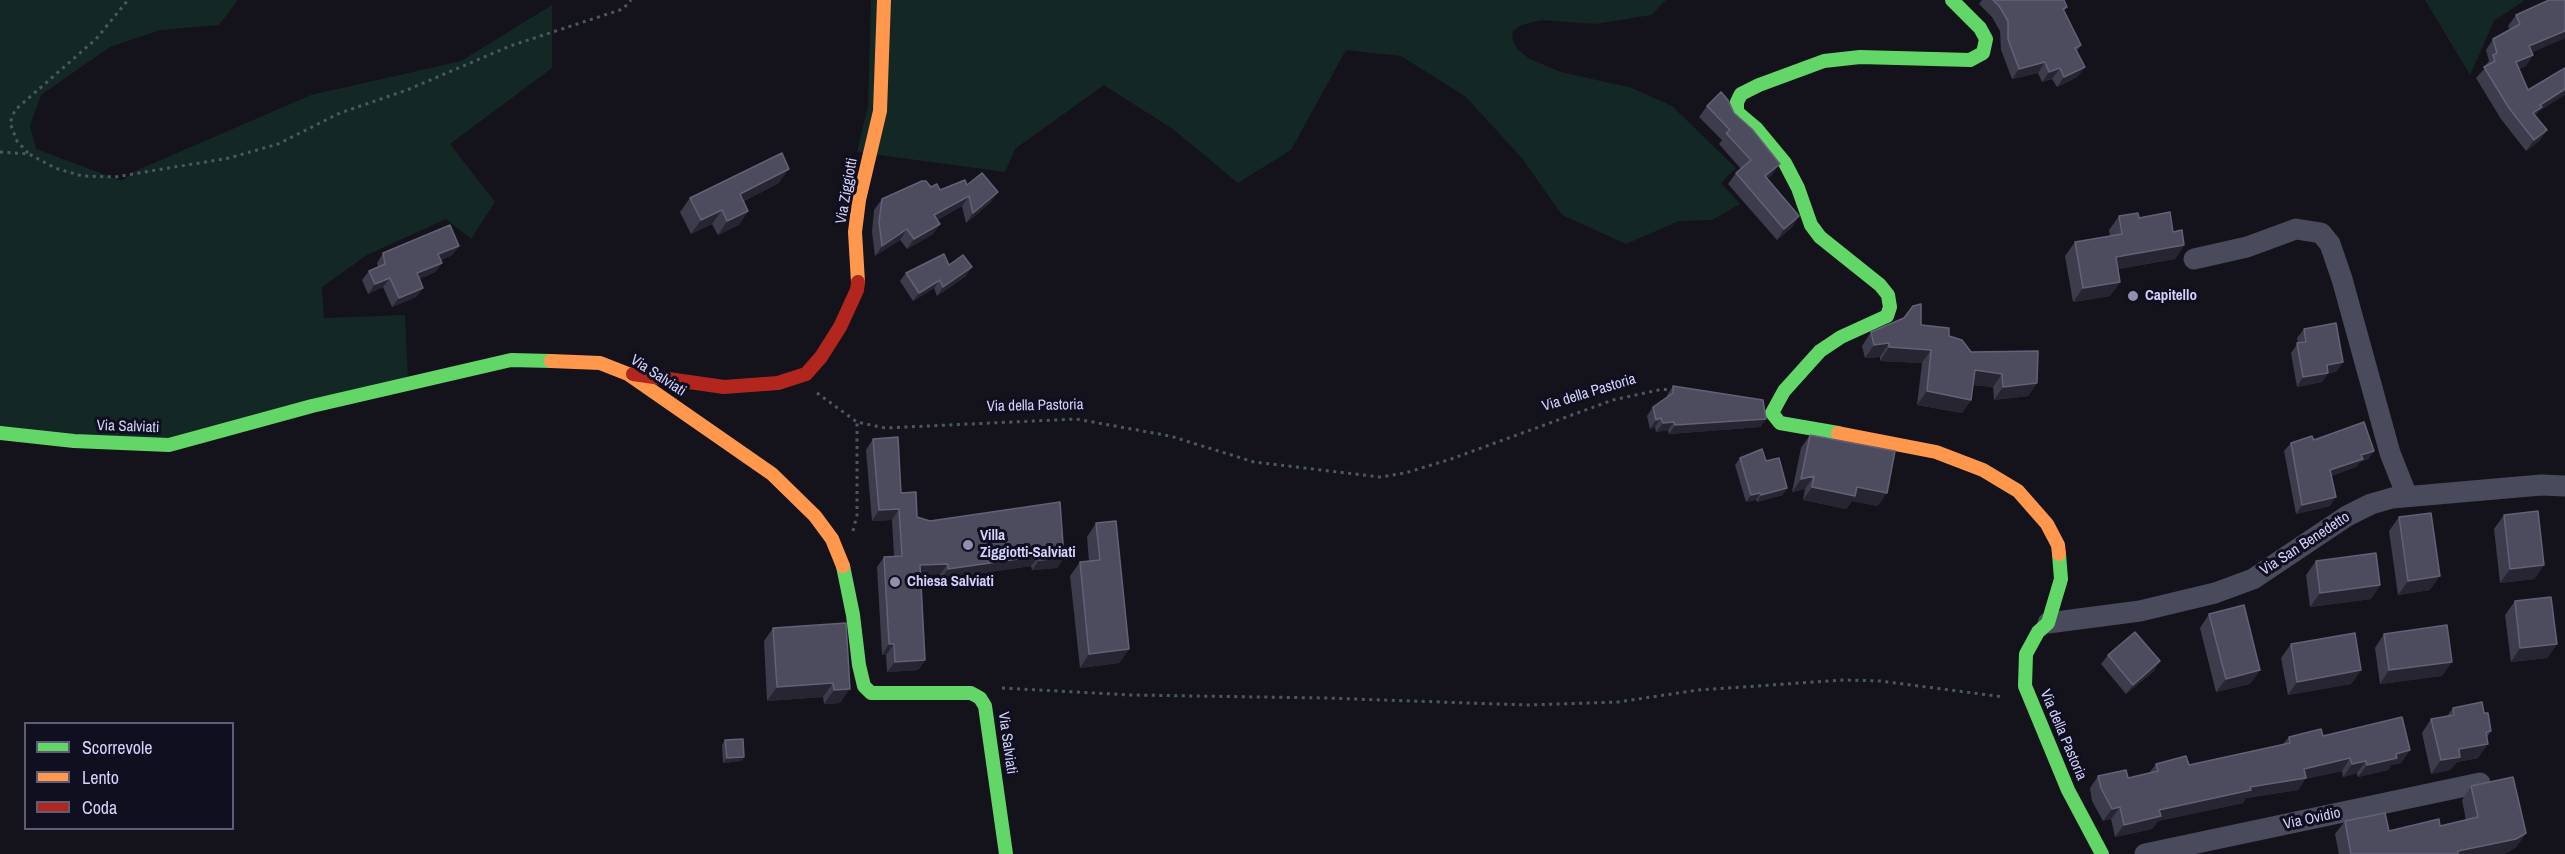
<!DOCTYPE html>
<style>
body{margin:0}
#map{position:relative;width:2565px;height:854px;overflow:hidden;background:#14131c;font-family:"Archivo Narrow",sans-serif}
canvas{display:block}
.legend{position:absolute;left:24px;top:722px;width:210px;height:108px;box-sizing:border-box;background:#100f20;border:2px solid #5e5d78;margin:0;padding:8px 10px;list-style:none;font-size:18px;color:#d2d2fb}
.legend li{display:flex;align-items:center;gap:12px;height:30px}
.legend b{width:30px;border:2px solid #5e5d78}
</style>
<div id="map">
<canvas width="2565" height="854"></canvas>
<ul class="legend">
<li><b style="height:8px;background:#63d668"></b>Scorrevole</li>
<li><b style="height:8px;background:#ff974d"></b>Lento</li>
<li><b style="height:8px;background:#b3261e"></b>Coda</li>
</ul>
</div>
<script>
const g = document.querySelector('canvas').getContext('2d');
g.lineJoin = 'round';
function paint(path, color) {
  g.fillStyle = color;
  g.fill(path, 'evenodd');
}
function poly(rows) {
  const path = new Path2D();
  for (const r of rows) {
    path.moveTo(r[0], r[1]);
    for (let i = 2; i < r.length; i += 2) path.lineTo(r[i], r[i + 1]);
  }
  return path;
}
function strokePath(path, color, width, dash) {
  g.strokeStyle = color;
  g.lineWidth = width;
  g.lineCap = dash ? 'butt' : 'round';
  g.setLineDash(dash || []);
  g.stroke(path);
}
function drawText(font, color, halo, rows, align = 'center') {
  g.font = font + ' "Archivo Narrow",sans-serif';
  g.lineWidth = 6;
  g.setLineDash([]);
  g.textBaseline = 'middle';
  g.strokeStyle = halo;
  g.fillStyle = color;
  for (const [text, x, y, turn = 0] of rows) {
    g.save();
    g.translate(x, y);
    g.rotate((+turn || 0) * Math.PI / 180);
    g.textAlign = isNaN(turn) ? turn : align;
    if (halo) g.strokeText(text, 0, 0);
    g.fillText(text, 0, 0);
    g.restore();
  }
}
const green = poly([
 [0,0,238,0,219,25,160,30,110,47,41,95,30,126,36,149,122,181,133,172,311,95,461,61,552,5,552,68,450,144,495,202,471,239,446,219,367,255,322,287,324,318,405,315,408,380,196,442,0,437],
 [871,0,1666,0,1651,15,1595,24,1542,20,1521,25,1513,31,1512,38,1517,49,1530,59,1561,72,1632,88,1672,106,1736,168,1721,183,1740,204,1712,220,1679,221,1626,244,1562,215,1521,157,1466,97,1401,56,1346,50,1291,150,1238,183,1174,130,1104,85,1015,149,1005,172,857,152,868,106],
 [2425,0,2525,0,2494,21,2470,75]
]);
const path = poly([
 [0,152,29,154,55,168,82,176,115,177,229,158,278,144,340,113,407,90,510,46,623,9,631,0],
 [28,153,17,141,10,123,15,110,96,39,128,0],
 [817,393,857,422,885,428,1076,419,1170,436,1254,462,1380,477,1405,473,1451,459,1613,400,1663,389,1674,391],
 [853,531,857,515,857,422],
 [1002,688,1131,695,1325,698,1527,705,1618,702,1698,690,1844,680,1880,681,2004,697]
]);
const street = poly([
 [2194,259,2247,247,2296,229,2321,233,2330,244,2342,279,2390,453,2407,496],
 [2048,623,2140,611,2215,593,2253,579,2347,516,2371,504,2392,498,2541,485,2565,486],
 [2145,854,2480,783]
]);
const fast = poly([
 [0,433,74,441,169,445,312,406,511,360,551,361],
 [1838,433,1780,423,1772,413,1784,391,1820,351,1841,337,1887,316,1890,307,1888,295,1880,285,1820,237,1811,225,1798,188,1785,163,1756,128,1737,112,1737,102,1741,94,1759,85,1824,61,1860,57,1970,60,1983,53,1986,39,1980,28,1952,0],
 [2059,554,2061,579,2048,623,2038,632,2026,654,2025,686,2068,790,2102,854],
 [843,566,853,615,859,665,864,686,871,693,971,693,980,698,985,706,1006,854]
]);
const slow = poly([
 [858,282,855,232,859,200,880,111,884,0],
 [551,361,600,363,628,374,772,474,815,516,832,539,843,566],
 [1838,433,1936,452,1983,470,2018,491,2047,524,2058,545,2059,554]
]);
const jam = poly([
 [633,374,724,387,778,383,806,374,821,357,840,327,857,290,858,282]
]);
const wall = poly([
 [1982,0,2064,0,2067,7,2064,11,2081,45,2077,51,2085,67,2077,77,2057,87,2052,79,2042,82,2038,73,2012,79,2001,50,2000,31,1992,17,1979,4],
 [2516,15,2565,38,2532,52,2533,55,2526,66,2519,69,2538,112,2535,116,2547,130,2539,141,2526,151,2501,119,2476,78,2486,67,2485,66,2489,61,2486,50,2493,39,2510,30,2508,26],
 [1707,106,1734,113,1772,175,1767,179,1799,216,1792,227,1777,240,1728,184,1736,173,1741,169,1719,144,1722,140,1699,117],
 [779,183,744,201,748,211,739,225,718,235,712,224,691,234,680,212,690,198],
 [967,185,991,202,966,223,962,206,937,220,940,224,933,234,907,249,900,240,875,256,872,232,874,210,882,199,931,187,940,190],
 [2119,216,2139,218,2173,232,2184,245,2175,259,2118,269,2120,282,2110,296,2073,302,2065,256,2075,242,2110,236,2109,230],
 [459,246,452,255,441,260,442,263,435,272,419,279,423,288,416,297,392,307,383,287,368,294,362,280,369,271,378,267,377,263,383,253],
 [949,265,966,276,937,296,934,288,913,301,900,281,906,273],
 [1921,325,1949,336,1971,352,2037,383,2028,396,1994,400,1993,387,1973,385,1971,400,1962,413,1917,405,1922,363,1880,361,1880,357,1865,358,1862,346,1871,332],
 [2304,329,2343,362,2336,372,2328,373,2322,382,2297,387,2291,353,2298,343,2297,338],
 [1673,386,1766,419,1760,427,1669,434,1668,430,1656,432,1655,427,1650,429,1647,416,1653,407,1667,398,1667,395],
 [1810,435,1878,506,1852,501,1846,509,1803,500,1805,489,1792,492,1801,448],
 [873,439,901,493,917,517,1064,558,1057,568,1032,570,1031,566,941,579,940,574,921,575,925,660,918,670,887,672,886,655,882,655,877,567,884,557,894,556,892,520,872,521,866,450],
 [2314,440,2374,451,2368,459,2360,462,2356,467,2331,476,2330,506,2296,514,2284,451,2291,443],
 [1740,458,1766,461,1783,495,1757,502,1756,500,1746,502,1735,465],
 [2504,515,2544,565,2534,579,2500,583,2494,529],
 [2399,517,2430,590,2398,595,2389,531],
 [1096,523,1129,649,1119,663,1080,668,1070,576,1080,562,1089,561,1087,537],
 [2316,561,2380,585,2371,599,2310,607,2306,575],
 [2515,601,2557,644,2547,658,2511,662,2505,615],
 [2209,614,2260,670,2250,684,2216,692,2200,628],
 [846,623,840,703,824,704,823,697,767,701,764,641,773,628],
 [2384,634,2442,676,2380,684,2375,648],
 [2291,644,2361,670,2351,684,2288,695,2281,658],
 [2108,655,2154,671,2126,694,2101,664],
 [2453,708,2484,713,2491,731,2487,737,2478,758,2457,762,2450,770,2431,774,2422,733,2431,719,2447,716],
 [2323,736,2410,750,2401,763,2391,765,2388,770,2358,777,2357,773,2343,777,2342,771,2305,779,2298,790,2246,798,2243,803,2158,821,2152,829,2115,837,2111,819,2103,821,2092,801,2090,788,2098,776,2128,778,2149,773,2156,764,2189,765,2283,744,2289,737],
 [725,740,744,757,741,761,723,763,722,745],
 [2471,786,2526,833,2516,847,2507,853,2500,854,2339,854,2335,834,2345,821,2389,831,2440,826,2466,820,2462,800]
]);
const shadedWall = poly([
 [2565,31,2565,38,2522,57,2529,46],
 [2533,55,2526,66,2508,73,2516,62],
 [2045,62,2038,73,2012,79,2019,69],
 [2085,67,2077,77,2057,87,2064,77],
 [2060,68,2052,79,2042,82,2049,72],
 [2565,89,2565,95,2538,112,2534,118,2526,124,2540,105],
 [2547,130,2539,141,2526,151,2534,140],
 [1780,164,1772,175,1757,187,1765,176],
 [789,169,779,183,730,208,740,194],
 [998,192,991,202,966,223,973,213],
 [969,196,962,206,927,225,934,215],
 [722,210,712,224,691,234,701,220],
 [748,211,739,225,718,235,727,221],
 [1799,216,1792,227,1777,240,1784,229],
 [940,224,933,234,907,249,914,239],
 [907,229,900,240,875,256,882,246],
 [2184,245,2175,259,2106,271,2116,257],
 [459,246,452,255,432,263,438,254],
 [442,263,435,272,410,283,417,273],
 [972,267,966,276,937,296,943,287],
 [390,278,383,287,368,294,375,284],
 [940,280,934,288,913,301,919,293],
 [2120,282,2110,296,2073,302,2083,288],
 [423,288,416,297,392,307,399,298],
 [1889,343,1880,357,1865,358,1874,345],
 [1889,347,1931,350,1922,363,1880,361],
 [2343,362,2336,372,2328,373,2322,382,2297,387,2303,377,2327,365],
 [1975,370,2002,374,1993,387,1966,384],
 [2037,383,2028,396,1994,400,2003,387],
 [1927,391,1971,400,1962,413,1917,405],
 [1661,418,1655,427,1650,429,1656,420],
 [1766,419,1760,427,1669,434,1675,425],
 [1674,422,1668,430,1656,432,1663,423],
 [2374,451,2368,459,2360,462,2356,467,2324,479,2330,470,2361,455],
 [1814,476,1805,489,1792,492,1801,479],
 [1812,487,1857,487,1887,493,1878,506,1852,501,1846,509,1803,500],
 [1787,488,1783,495,1757,502,1761,495],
 [1760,493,1756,500,1746,502,1751,495],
 [2336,497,2330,506,2296,514,2302,505],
 [899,509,892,520,872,521,879,510],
 [1039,556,1031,566,941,579,948,569],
 [1064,558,1057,568,1032,570,1039,560],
 [948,564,940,574,913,576,920,565],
 [2544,565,2534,579,2500,583,2510,569],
 [2440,576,2430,590,2398,595,2408,581],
 [2380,585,2371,599,2310,607,2320,593],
 [889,644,894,644,886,655,882,655],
 [2557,644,2547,658,2511,662,2520,648],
 [1129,649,1119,663,1080,668,1089,654],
 [925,660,918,670,887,672,895,662],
 [2160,661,2154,671,2126,694,2133,685],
 [2452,662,2442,676,2380,684,2389,670],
 [2260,670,2250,684,2216,692,2226,679],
 [2361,670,2351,684,2288,695,2297,682],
 [833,683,823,697,767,701,777,687],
 [850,689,840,703,824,704,834,690],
 [2488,744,2478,758,2457,762,2450,770,2431,774,2441,760,2459,749],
 [2410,750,2401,763,2391,765,2388,770,2358,777,2367,765,2396,754],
 [744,757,741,761,723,763,727,758],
 [2350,758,2342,771,2305,779,2298,790,2246,798,2243,803,2158,821,2152,829,2115,837,2124,825,2159,810,2250,787,2304,769],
 [2366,761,2357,773,2343,777,2352,764],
 [2120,807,2111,819,2103,821,2112,809],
 [2526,833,2516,847,2507,853,2500,854,2455,854,2458,851]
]);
const building = poly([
 [1993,0,2064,0,2067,7,2063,9,2081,45,2075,48,2085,67,2064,77,2060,68,2049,72,2045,62,2019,69,2008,39,2008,21,1999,6,1993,0],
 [2549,0,2565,0,2565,31,2529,46,2533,55,2516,62,2528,90,2565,68,2565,89,2540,105,2542,107,2533,113,2547,130,2534,140,2509,108,2484,67,2495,61,2493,55,2497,53,2493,39,2520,24,2516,15,2549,0],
 [1721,92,1728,100,1734,113,1752,129,1780,164,1765,176,1799,216,1784,229,1736,173,1751,160,1726,133,1730,130,1707,106,1721,92],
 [782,153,789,169,740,194,748,211,727,221,722,210,701,220,690,198,782,153],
 [982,173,998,192,973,213,969,196,934,215,940,224,914,239,907,229,882,246,879,222,882,199,922,181,926,181,931,187,937,184,940,190,965,180,967,185,982,173],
 [2170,212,2173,232,2182,230,2184,245,2116,257,2120,282,2083,288,2075,242,2122,234,2119,216,2138,213,2139,218,2170,212],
 [450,225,459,246,438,254,442,263,417,273,423,288,399,298,390,278,375,284,369,271,385,264,383,253,450,225],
 [944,254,949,265,963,255,972,267,943,287,940,280,919,293,906,273,944,254],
 [1921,304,1921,325,1949,328,1949,336,1962,340,1971,352,2038,351,2037,383,2003,387,2002,374,1975,370,1971,400,1927,391,1931,350,1889,347,1889,343,1874,345,1871,332,1904,318,1913,306,1921,304],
 [2336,323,2343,362,2327,365,2328,373,2303,377,2297,343,2306,342,2304,329,2336,323],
 [1673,386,1763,400,1766,419,1675,425,1674,422,1663,423,1661,418,1656,420,1653,407,1673,393,1673,386],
 [2364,422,2374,451,2361,455,2363,459,2330,470,2336,497,2302,505,2291,443,2312,436,2314,440,2364,422],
 [1810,435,1895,451,1887,493,1857,487,1855,496,1812,487,1814,476,1801,479,1810,435],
 [898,437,901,493,916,492,917,517,930,521,1060,502,1064,558,1039,560,1039,556,948,569,948,564,920,565,925,660,895,662,894,644,889,644,884,557,902,556,899,509,879,510,873,439,898,437],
 [1762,449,1766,461,1779,458,1787,488,1761,495,1760,493,1751,495,1740,458,1762,449],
 [2538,511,2544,565,2510,569,2504,515,2538,511],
 [2431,513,2440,576,2408,581,2399,517,2431,513],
 [1116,521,1129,649,1089,654,1080,562,1100,560,1096,523,1116,521],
 [2376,553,2380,585,2320,593,2316,561,2376,553],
 [2551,597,2557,644,2520,648,2515,601,2551,597],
 [2244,605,2260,670,2226,679,2209,614,2244,605],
 [846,623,850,689,834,690,833,683,777,687,773,628,846,623],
 [2447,625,2452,662,2389,670,2384,634,2447,625],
 [2135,632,2160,661,2133,685,2108,655,2135,632],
 [2355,633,2361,670,2297,682,2291,644,2355,633],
 [2482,702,2484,713,2488,713,2491,731,2486,732,2488,744,2459,749,2460,757,2441,760,2431,719,2454,715,2453,708,2482,702],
 [2402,717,2410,750,2396,754,2397,758,2367,765,2366,761,2352,764,2350,758,2304,769,2306,778,2250,787,2251,790,2159,810,2161,816,2124,825,2120,807,2112,809,2101,788,2098,776,2126,770,2128,778,2158,771,2156,764,2186,756,2189,765,2290,743,2289,737,2321,729,2323,736,2402,717],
 [743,739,744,757,727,758,725,740,743,739],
 [2513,777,2526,833,2516,839,2458,851,2458,854,2351,854,2345,821,2385,813,2389,831,2439,819,2440,826,2478,817,2471,786,2513,777]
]);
const markers = [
 [2133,296,6,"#908fad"],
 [968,545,6,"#908fad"],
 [895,582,6,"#908fad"]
];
const streetNames = [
 ["Via Ziggiotti",847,191,-80],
 ["Via Salviati",658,376,33],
 ["Via della Pastoria",1589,393,-17],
 ["Via della Pastoria",1035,406,-1],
 ["Via Salviati",128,427,2],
 ["Via San Benedetto",2305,544,-33],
 ["Via della Pastoria",2063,735,67],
 ["Via Salviati",1007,743,82],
 ["Via Ovidio",2312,819,-12]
];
const poiNames = [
 ["Capitello",2145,296],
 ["Villa",980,536],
 ["Ziggiotti-Salviati",980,553],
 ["Chiesa Salviati",907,582]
];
paint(green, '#132725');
strokePath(path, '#4a5961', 3, [3, 4.5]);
strokePath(street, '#494a5c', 21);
strokePath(fast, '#63d668', 14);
strokePath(slow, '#ff974d', 14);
strokePath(jam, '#b3261e', 14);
paint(wall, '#3d3c4c');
paint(shadedWall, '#262531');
paint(building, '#4d4c5f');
strokePath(building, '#626177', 1.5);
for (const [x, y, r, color] of markers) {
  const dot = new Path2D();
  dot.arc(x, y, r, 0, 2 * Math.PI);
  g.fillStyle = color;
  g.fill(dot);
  strokePath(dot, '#100f20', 2);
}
drawText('15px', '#d2d2fb', '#100f20', streetNames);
drawText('bold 15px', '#d2d2fb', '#100f20', poiNames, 'left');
</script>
